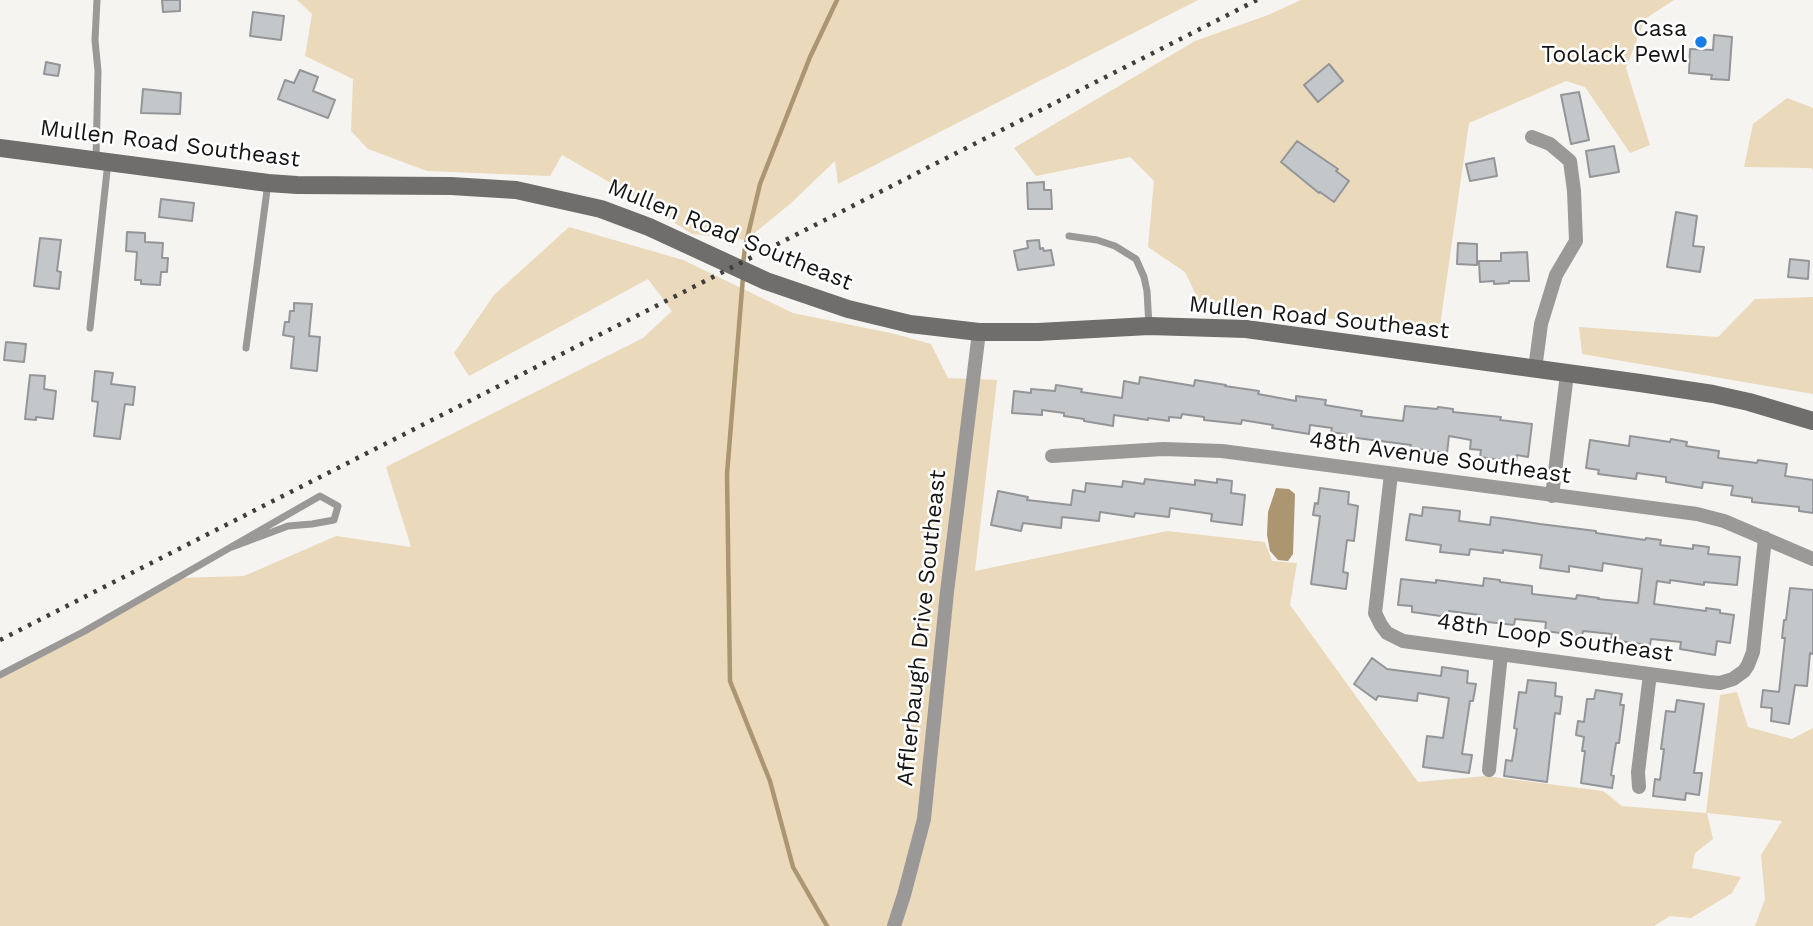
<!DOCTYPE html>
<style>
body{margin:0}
canvas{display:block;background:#f6f4f1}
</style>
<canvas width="1813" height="926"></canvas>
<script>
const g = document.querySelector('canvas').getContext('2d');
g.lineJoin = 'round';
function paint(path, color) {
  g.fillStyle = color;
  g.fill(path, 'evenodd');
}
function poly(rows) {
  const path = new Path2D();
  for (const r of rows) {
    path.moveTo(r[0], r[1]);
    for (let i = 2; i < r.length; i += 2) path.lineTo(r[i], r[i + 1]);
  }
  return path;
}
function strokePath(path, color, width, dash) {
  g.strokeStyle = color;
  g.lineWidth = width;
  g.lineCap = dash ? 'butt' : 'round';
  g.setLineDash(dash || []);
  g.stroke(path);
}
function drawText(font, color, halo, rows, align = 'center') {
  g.font = font + ' "Work Sans",sans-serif';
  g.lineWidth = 5;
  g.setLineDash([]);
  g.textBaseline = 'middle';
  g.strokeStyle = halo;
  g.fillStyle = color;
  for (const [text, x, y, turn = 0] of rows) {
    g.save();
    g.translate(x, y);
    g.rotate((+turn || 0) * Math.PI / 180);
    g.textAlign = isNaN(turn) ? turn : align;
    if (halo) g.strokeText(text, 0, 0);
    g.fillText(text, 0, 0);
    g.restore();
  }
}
const green = poly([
 [297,0,1198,0,838,184,835,161,790,204,746,240,692,234,623,190,562,155,550,176,427,171,368,149,351,131,353,79,305,56,312,14],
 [1301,0,1674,0,1645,19,1626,68,1650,145,1630,153,1585,87,1566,81,1469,123,1439,333,1199,301,1185,272,1148,247,1154,181,1130,157,1036,176,1014,148,1195,41,1268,15],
 [1787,98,1813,108,1813,170,1811,168,1744,167,1753,124],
 [569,227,683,260,793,313,895,334,931,344,948,378,997,380,975,571,1167,531,1265,542,1272,561,1297,563,1290,605,1418,782,1486,776,1603,791,1622,806,1706,813,1720,695,1737,692,1748,727,1792,739,1813,728,1813,926,1755,926,1765,899,1761,855,1782,821,1707,813,1713,839,1695,853,1692,868,1741,877,1732,893,1691,918,1670,916,1654,926,0,926,0,673,178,578,244,576,336,536,411,547,386,467,643,338,672,311,648,279,469,376,454,353,494,295],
 [1813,297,1813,394,1582,354,1579,327,1718,337,1755,299]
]);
const water = poly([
 [1276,488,1289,489,1295,494,1293,554,1288,561,1278,560,1270,551,1267,535,1268,512]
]);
const stream = poly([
 [743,265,745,247,760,184,810,57,837,0],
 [743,277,727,474,730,681,770,781,793,867,827,926]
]);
const building = poly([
 [162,0,180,0,180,11,163,12,162,0],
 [253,12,284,16,281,40,250,36,253,12],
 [1714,35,1732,37,1729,80,1711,79,1712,75,1689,73,1690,49,1713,50,1714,35],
 [46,62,60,65,58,76,44,74,46,62],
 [1329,64,1343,81,1318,102,1304,85,1329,64],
 [300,70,318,77,313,91,335,100,328,118,278,99,285,80,294,83,300,70],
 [143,89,181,93,180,114,141,113,143,89],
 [1579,92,1589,140,1571,144,1561,95,1579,92],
 [1297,141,1338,169,1336,171,1349,181,1334,202,1320,192,1319,193,1281,162,1297,141],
 [1614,146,1619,172,1590,177,1586,151,1614,146],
 [1494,158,1497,176,1470,181,1466,164,1494,158],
 [1044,182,1044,190,1051,190,1052,209,1028,209,1027,183,1044,182],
 [161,199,194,203,192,221,159,217,161,199],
 [1676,212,1697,216,1693,246,1704,247,1700,272,1667,267,1676,212],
 [127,232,145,233,145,242,163,243,162,258,168,258,167,272,161,272,160,285,141,284,141,280,135,280,137,252,126,251,127,232],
 [40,238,61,240,57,271,61,272,59,289,34,286,40,238],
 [1039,240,1040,249,1043,248,1044,251,1051,250,1054,265,1018,270,1014,251,1028,248,1027,241,1039,240],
 [1458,243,1477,244,1477,265,1457,264,1458,243],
 [1527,252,1529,281,1509,281,1509,283,1494,284,1494,281,1480,282,1479,261,1501,261,1501,253,1527,252],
 [1790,259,1809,261,1808,279,1788,277,1790,259],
 [294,303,312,304,309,336,320,337,317,371,291,368,294,337,283,335,285,322,289,322,290,311,294,311,294,303],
 [6,342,26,344,24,362,4,360,6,342],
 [95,371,113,373,111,384,135,387,133,405,125,404,120,439,94,436,98,402,92,401,95,371],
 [30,375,45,376,44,389,56,391,53,419,36,417,36,420,25,419,30,375],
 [1140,377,1194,386,1195,380,1226,385,1225,386,1259,391,1258,394,1296,401,1296,396,1326,400,1325,405,1362,411,1361,416,1403,421,1405,406,1437,409,1438,407,1453,409,1453,412,1501,417,1500,420,1532,424,1528,457,1517,455,1516,462,1480,457,1481,450,1470,449,1471,440,1449,436,1447,453,1410,448,1411,445,1357,438,1357,440,1343,438,1344,434,1331,432,1332,428,1310,425,1309,434,1272,428,1273,425,1242,420,1241,424,1204,420,1204,417,1182,414,1181,418,1169,417,1169,421,1148,418,1148,420,1114,415,1113,426,1084,421,1084,419,1064,416,1064,413,1042,410,1042,415,1012,413,1014,391,1031,393,1031,389,1055,391,1056,385,1082,389,1081,392,1122,398,1124,381,1139,384,1140,377],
 [1630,436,1670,442,1671,439,1687,442,1686,446,1719,451,1718,458,1757,463,1758,460,1787,464,1785,476,1813,480,1813,513,1799,511,1799,507,1752,502,1752,498,1731,495,1733,486,1703,482,1702,488,1666,482,1666,477,1637,473,1636,479,1598,474,1599,470,1586,468,1590,440,1629,446,1630,436],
 [1145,479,1195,485,1195,480,1217,483,1217,479,1232,481,1231,493,1245,495,1242,525,1211,521,1212,514,1170,508,1169,517,1135,513,1134,517,1100,512,1099,521,1062,517,1061,528,1023,523,1021,531,991,525,998,491,1028,497,1027,500,1071,505,1073,490,1085,492,1086,483,1122,487,1123,481,1144,484,1145,479],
 [1320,488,1349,492,1348,504,1358,506,1354,541,1347,540,1343,572,1348,573,1346,589,1311,584,1320,516,1313,515,1315,503,1318,504,1320,488],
 [1423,507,1460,511,1459,521,1490,525,1491,517,1507,519,1540,524,1596,531,1596,533,1645,540,1646,538,1661,540,1660,545,1693,549,1693,545,1709,547,1708,554,1740,557,1737,585,1704,582,1704,585,1670,580,1670,583,1657,581,1654,604,1706,611,1706,608,1720,610,1720,613,1734,615,1730,643,1717,641,1715,655,1680,649,1681,642,1651,639,1650,645,1611,640,1612,634,1583,631,1582,636,1545,631,1546,622,1515,619,1514,625,1479,621,1480,615,1449,611,1448,617,1412,612,1412,606,1398,605,1401,579,1436,583,1436,580,1483,586,1484,578,1500,580,1500,582,1532,586,1532,594,1576,599,1577,595,1599,598,1598,599,1638,603,1642,569,1603,563,1602,571,1569,566,1569,572,1540,568,1542,555,1503,550,1503,553,1470,549,1469,555,1440,552,1441,545,1406,540,1410,514,1422,516,1423,507],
 [1790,588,1813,590,1813,654,1810,653,1807,686,1795,685,1789,724,1771,721,1772,708,1761,707,1763,690,1779,692,1785,638,1782,638,1784,620,1786,620,1790,588],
 [1372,658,1387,669,1441,676,1442,667,1468,671,1467,683,1476,684,1473,701,1470,701,1462,754,1472,755,1469,773,1423,767,1427,736,1443,738,1449,698,1418,693,1417,701,1378,696,1376,700,1354,684,1372,658],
 [1528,680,1556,683,1555,696,1562,697,1560,714,1555,713,1547,782,1504,776,1506,760,1512,761,1517,729,1514,728,1519,692,1526,693,1528,680],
 [1596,690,1622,694,1620,705,1624,705,1619,743,1616,743,1611,775,1614,776,1612,788,1581,783,1585,751,1582,751,1584,737,1576,735,1578,721,1584,722,1587,699,1594,699,1596,690],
 [1677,700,1704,704,1694,773,1702,773,1699,795,1686,793,1685,800,1653,796,1655,779,1660,780,1664,749,1661,749,1666,711,1675,712,1677,700]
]);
const lane = poly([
 [96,160,98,71,95,40,97,0],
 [1069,236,1097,240,1115,246,1136,259,1144,277,1147,291,1149,326],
 [90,328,108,162],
 [246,348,268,183],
 [0,675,83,632,320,496,338,506,334,520,312,524,288,526,232,547]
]);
const street = poly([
 [1532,137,1550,144,1570,161,1574,191,1576,241,1556,275,1541,324,1535,369],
 [1052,456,1163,449,1222,451,1697,514,1724,521,1813,559],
 [1391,474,1375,613,1381,625,1387,633,1403,641,1709,682,1720,683,1733,679,1744,671,1748,665,1753,652,1765,538],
 [1552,496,1567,374],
 [1489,770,1501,654],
 [1639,787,1638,772,1650,674],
 [894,926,904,895,924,819,947,592,979,332]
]);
const secondary = poly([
 [0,148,268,183,297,185,451,186,516,190,601,209,649,227,766,281,848,309,910,324,979,332,1038,332,1149,326,1246,329,1640,383,1713,394,1749,402,1813,421]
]);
const rail = poly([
 [0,640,1257,0]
]);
const markers = [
 [1701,42,7,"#187de5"]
];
const poiNames = [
 ["Casa",1687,29],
 ["Toolack Pewl",1687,55]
];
const streetNames = [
 ["Mullen Road Southeast",170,144,7],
 ["Mullen Road Southeast",730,235,22],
 ["Mullen Road Southeast",1319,318,6],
 ["48th Avenue Southeast",1440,458,8],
 ["Afflerbaugh Drive Southeast",922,628,-84],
 ["48th Loop Southeast",1555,638,8]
];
paint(green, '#ead9ba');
paint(water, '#ab9671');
strokePath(stream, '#ab9671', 4.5);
paint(building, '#c4c7ca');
strokePath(building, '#939598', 2);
strokePath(lane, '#9a9998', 7);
strokePath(street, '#9a9998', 14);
strokePath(secondary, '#6f6e6c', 18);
strokePath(rail, '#3f3e3d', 4.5, [3.5, 7]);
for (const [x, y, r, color] of markers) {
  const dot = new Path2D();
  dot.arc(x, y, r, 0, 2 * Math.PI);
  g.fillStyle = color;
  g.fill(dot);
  strokePath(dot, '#fff', 2.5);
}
drawText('23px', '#161514', '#fff', poiNames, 'right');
drawText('23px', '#161514', '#fff', streetNames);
</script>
